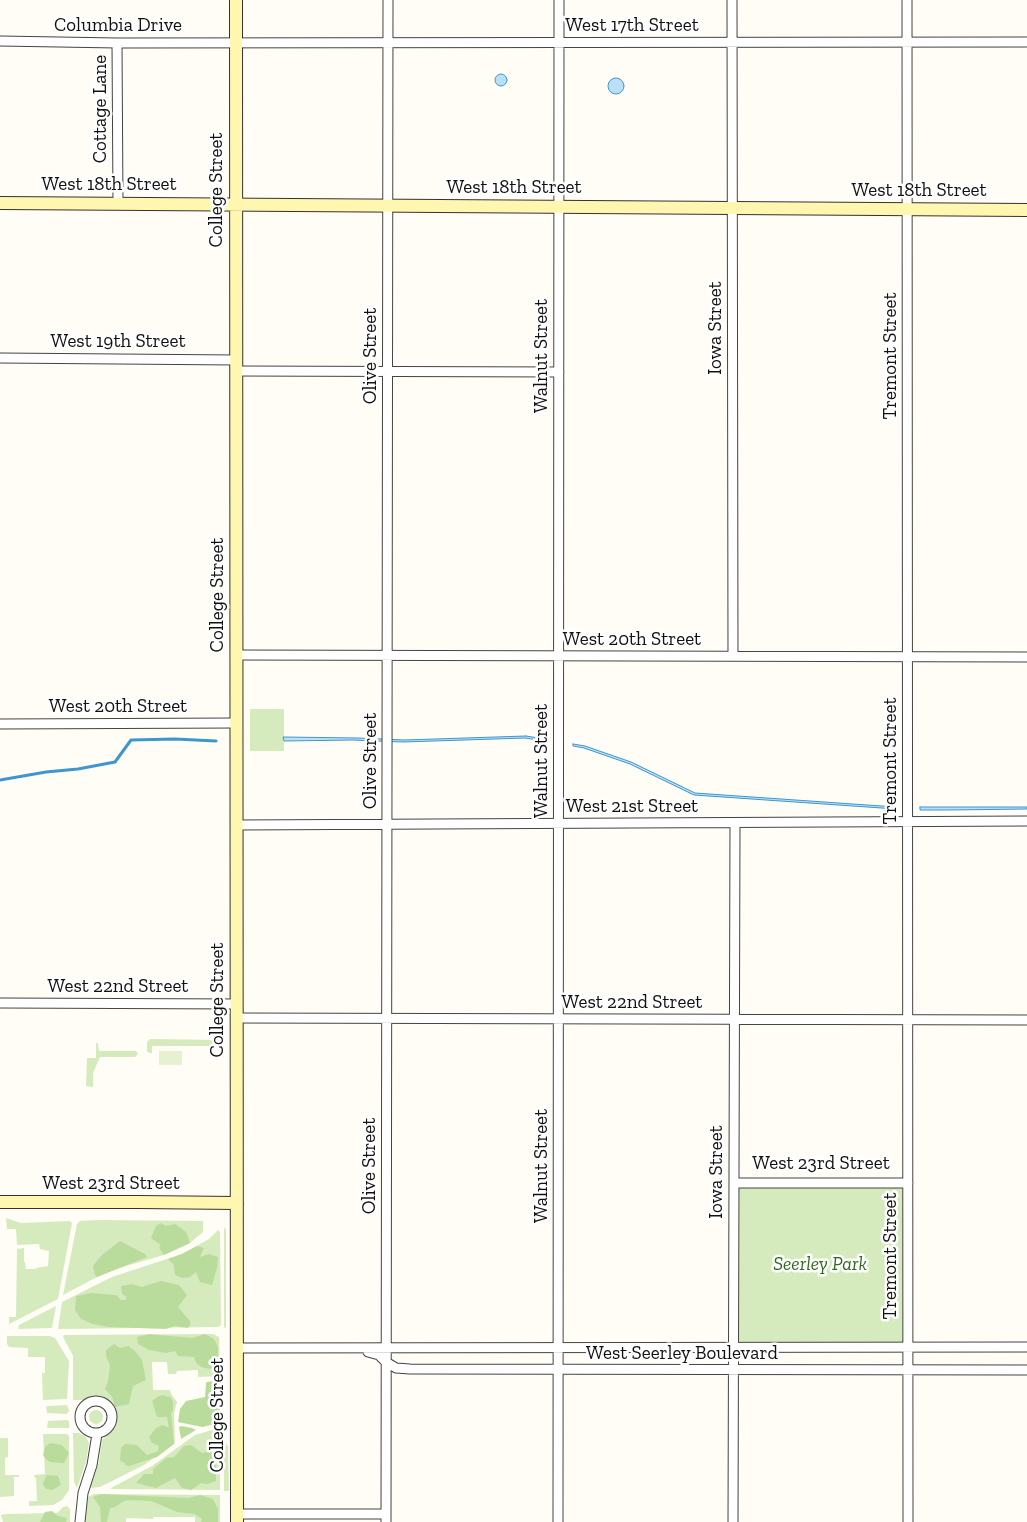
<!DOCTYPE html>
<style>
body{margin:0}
canvas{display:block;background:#fffdf5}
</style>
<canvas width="1027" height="1522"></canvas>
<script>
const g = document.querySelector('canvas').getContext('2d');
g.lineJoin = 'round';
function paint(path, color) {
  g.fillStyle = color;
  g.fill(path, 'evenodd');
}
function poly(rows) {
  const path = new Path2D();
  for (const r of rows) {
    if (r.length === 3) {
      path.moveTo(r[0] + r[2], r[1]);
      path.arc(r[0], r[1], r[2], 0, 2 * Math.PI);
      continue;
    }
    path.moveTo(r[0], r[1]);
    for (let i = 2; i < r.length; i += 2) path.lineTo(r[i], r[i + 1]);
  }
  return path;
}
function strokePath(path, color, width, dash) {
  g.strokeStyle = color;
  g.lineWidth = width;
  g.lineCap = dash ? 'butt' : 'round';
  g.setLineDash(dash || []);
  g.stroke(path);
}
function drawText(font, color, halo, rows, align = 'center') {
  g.font = font + ' "Zilla Slab",serif';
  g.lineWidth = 5;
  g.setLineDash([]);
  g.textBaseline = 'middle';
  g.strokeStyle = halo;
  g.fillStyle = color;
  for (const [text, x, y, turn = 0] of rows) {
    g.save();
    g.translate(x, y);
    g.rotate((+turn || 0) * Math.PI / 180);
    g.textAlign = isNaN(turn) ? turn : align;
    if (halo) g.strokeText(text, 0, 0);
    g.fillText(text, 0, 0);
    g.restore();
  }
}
const green = poly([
 [250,709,284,709,284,751,250,751],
 [150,1039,220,1040,220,1046,152,1046,152,1053,149,1053,147,1051,147,1042],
 [96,1043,98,1043,99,1051,136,1051,138,1054,135,1057,100,1057,93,1073,93,1087,86,1086,87,1058,96,1058],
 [734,1183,908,1183,908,1348,733,1348],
 [6,1218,21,1223,70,1221,72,1223,58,1299,9,1324,9,1317,16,1317,17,1249,24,1248,24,1262,25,1262,26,1269,36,1269,36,1268,48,1266,49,1251,40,1249,39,1244,17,1245,16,1229,7,1229],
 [96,1220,203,1221,203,1232,190,1243,164,1255,119,1268,97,1277,63,1295,77,1224,80,1221],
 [224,1227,226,1230,226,1327,224,1328],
 [218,1230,220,1232,221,1325,218,1327,58,1329,62,1302,112,1277,182,1254,209,1239],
 [56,1306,52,1328,18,1329,19,1325],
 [213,1334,219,1337,220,1376,198,1377,198,1370,177,1371,176,1374,168,1374,167,1362,152,1362,153,1390,170,1390,171,1394,177,1402,174,1413,175,1443,144,1465,100,1487,90,1488,99,1462,102,1440,114,1428,117,1413,112,1402,102,1396,89,1397,83,1400,73,1400,73,1356,63,1337,64,1335],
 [7,1336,50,1336,55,1338,69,1361,67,1399,43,1400,42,1373,45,1373,45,1357,28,1357,28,1348,9,1347,7,1344],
 [67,1405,69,1411,67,1414,47,1413,46,1407,48,1406],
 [96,1417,7],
 [67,1420,69,1421,69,1428,47,1428,48,1421],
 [212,1430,220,1432,220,1490,111,1489,111,1488,152,1466,195,1435],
 [73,1433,79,1433,85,1436,89,1443,86,1462,77,1488,74,1482],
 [43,1434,67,1434,69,1436,69,1490,62,1500,53,1505,29,1506,29,1501,37,1501,36,1478,34,1477,34,1475,45,1474],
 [0,1438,8,1438,8,1457,5,1458,5,1475,19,1475,19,1477,14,1477,14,1496,0,1497],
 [224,1441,228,1446,229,1491,224,1491],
 [94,1494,220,1495,220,1522,195,1522,195,1517,153,1517,153,1519,126,1518,126,1522,85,1522,88,1497],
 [67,1506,70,1509,70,1522,3,1522,1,1515,6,1514,57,1513,63,1507]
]);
const forest = poly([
 [161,1223,166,1226,175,1224,186,1232,190,1243,164,1255,159,1248,161,1245,151,1238,156,1226],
 [120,1241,145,1254,147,1257,97,1277,95,1275,93,1266,102,1255],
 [197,1246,204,1248,200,1257,209,1254,218,1257,217,1268,212,1285,200,1282,196,1272,190,1277,183,1278,175,1275,174,1265,168,1259,182,1254],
 [161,1281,179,1285,187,1295,178,1307,190,1321,190,1325,188,1328,175,1326,166,1329,109,1327,93,1324,81,1319,75,1310,76,1296,91,1293,116,1295,121,1300,125,1300,127,1297,122,1294,121,1286,131,1284,142,1287],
 [149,1334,192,1338,205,1334,214,1339,218,1347,218,1365,210,1369,201,1367,196,1363,194,1357,178,1356,175,1351,166,1353,149,1350,138,1344,137,1337],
 [114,1344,120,1348,128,1346,135,1351,142,1360,146,1380,133,1386,129,1404,115,1407,112,1397,105,1389,108,1381,110,1365,106,1356,106,1350],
 [207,1382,215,1381,220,1384,220,1423,202,1427,178,1422,180,1409,186,1401,205,1397,206,1383],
 [162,1395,170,1397,173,1401,173,1410,171,1413,174,1444,157,1457,129,1466,125,1465,125,1463,120,1461,121,1448,125,1444,137,1445,147,1455,158,1451,159,1446,152,1443,149,1437,156,1428,163,1425,169,1428,167,1417,157,1417,152,1401,157,1397],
 [181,1426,192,1428,196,1430,181,1439,179,1427],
 [50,1443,62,1445,69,1453,64,1463,50,1462,46,1459,43,1455,45,1447],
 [191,1445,202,1453,212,1451,216,1455,216,1481,207,1484,201,1483,191,1490,182,1488,175,1478,156,1488,136,1483,144,1474,153,1474,153,1469,166,1458,174,1457,184,1446],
 [47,1475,58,1476,61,1485,52,1490,46,1489,43,1484,45,1478],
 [101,1494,188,1498,200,1495,213,1499,218,1509,218,1522,201,1522,202,1519,195,1514,177,1512,151,1501,132,1500,124,1501,115,1507,110,1508,107,1522,101,1522,100,1507,93,1497],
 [52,1511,58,1516,67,1518,66,1522,40,1522,45,1512]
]);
const pitch = poly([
 [159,1051,182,1051,182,1065,159,1065]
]);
const water = poly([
 [501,80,6],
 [616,86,8],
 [526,736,545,739,545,741,525,738,403,742,353,740,284,741,283,737,358,738,404,740,526,736],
 [573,744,585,746,631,762,695,793,896,807,896,809,694,795,630,764,584,748,573,746,573,744],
 [920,807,1027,807,1027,809,949,810,920,810,920,807]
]);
const stream = poly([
 [0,780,46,772,78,769,115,762,131,740,175,739,216,741]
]);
const street = poly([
 [732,0,733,656],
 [907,0,908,1522],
 [0,41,117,43,1027,42],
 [117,43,118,204],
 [0,358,236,360],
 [236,371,559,372],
 [236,655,1027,657],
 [0,724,236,723],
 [237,825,1027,821],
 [0,1003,237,1004],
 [237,1018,1027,1020],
 [734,1183,908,1183],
 [237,1348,1027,1347],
 [368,1352,379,1355,386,1362,396,1368,410,1369,1027,1370],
 [96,1417,16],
 [237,1514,386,1514],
 [80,1522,83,1493,92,1465,97,1434],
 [386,1522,388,0],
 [558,1522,559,0],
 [733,1522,735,823]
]);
const secondary = poly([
 [236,0,237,1522],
 [0,203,1027,210],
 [0,1202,138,1202,237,1203]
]);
const streetNames = [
 ["Columbia Drive",118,26],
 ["West 17th Street",632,26],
 ["Cottage Lane",101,109,-90],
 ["West 18th Street",109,185],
 ["West 18th Street",514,188],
 ["College Street",217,190,-90],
 ["West 18th Street",919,191],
 ["Iowa Street",716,328,-90],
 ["West 19th Street",118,342],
 ["Olive Street",371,356,-90],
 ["Walnut Street",542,356,-90],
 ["Tremont Street",891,356,-90],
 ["College Street",218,595,-90],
 ["West 20th Street",632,640],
 ["West 20th Street",118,707],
 ["Olive Street",371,761,-90],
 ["Walnut Street",542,761,-90],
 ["Tremont Street",891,761,-90],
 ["West 21st Street",632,807],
 ["West 22nd Street",118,987],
 ["College Street",218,1000,-90],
 ["West 22nd Street",632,1003],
 ["West 23rd Street",821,1164],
 ["Olive Street",370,1166,-90],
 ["Walnut Street",542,1166,-90],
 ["Iowa Street",717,1172,-90],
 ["West 23rd Street",111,1184],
 ["Tremont Street",891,1256,-90],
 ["West Seerley Boulevard",682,1354],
 ["College Street",218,1415,-90]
];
const parkNames = [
 ["Seerley Park",820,1265]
];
paint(green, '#d5ebbd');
paint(forest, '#b9dc9c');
paint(pitch, '#e6f2cf');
paint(water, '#b9e0f7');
strokePath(water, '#3f96cf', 1);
strokePath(stream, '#3f96cf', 3);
strokePath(street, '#444', 11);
strokePath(secondary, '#333', 14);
strokePath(street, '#fff', 9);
strokePath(secondary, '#fff6b0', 12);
drawText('19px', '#111', '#fff', streetNames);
drawText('italic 19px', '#2f6b1f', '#fff', parkNames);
</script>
